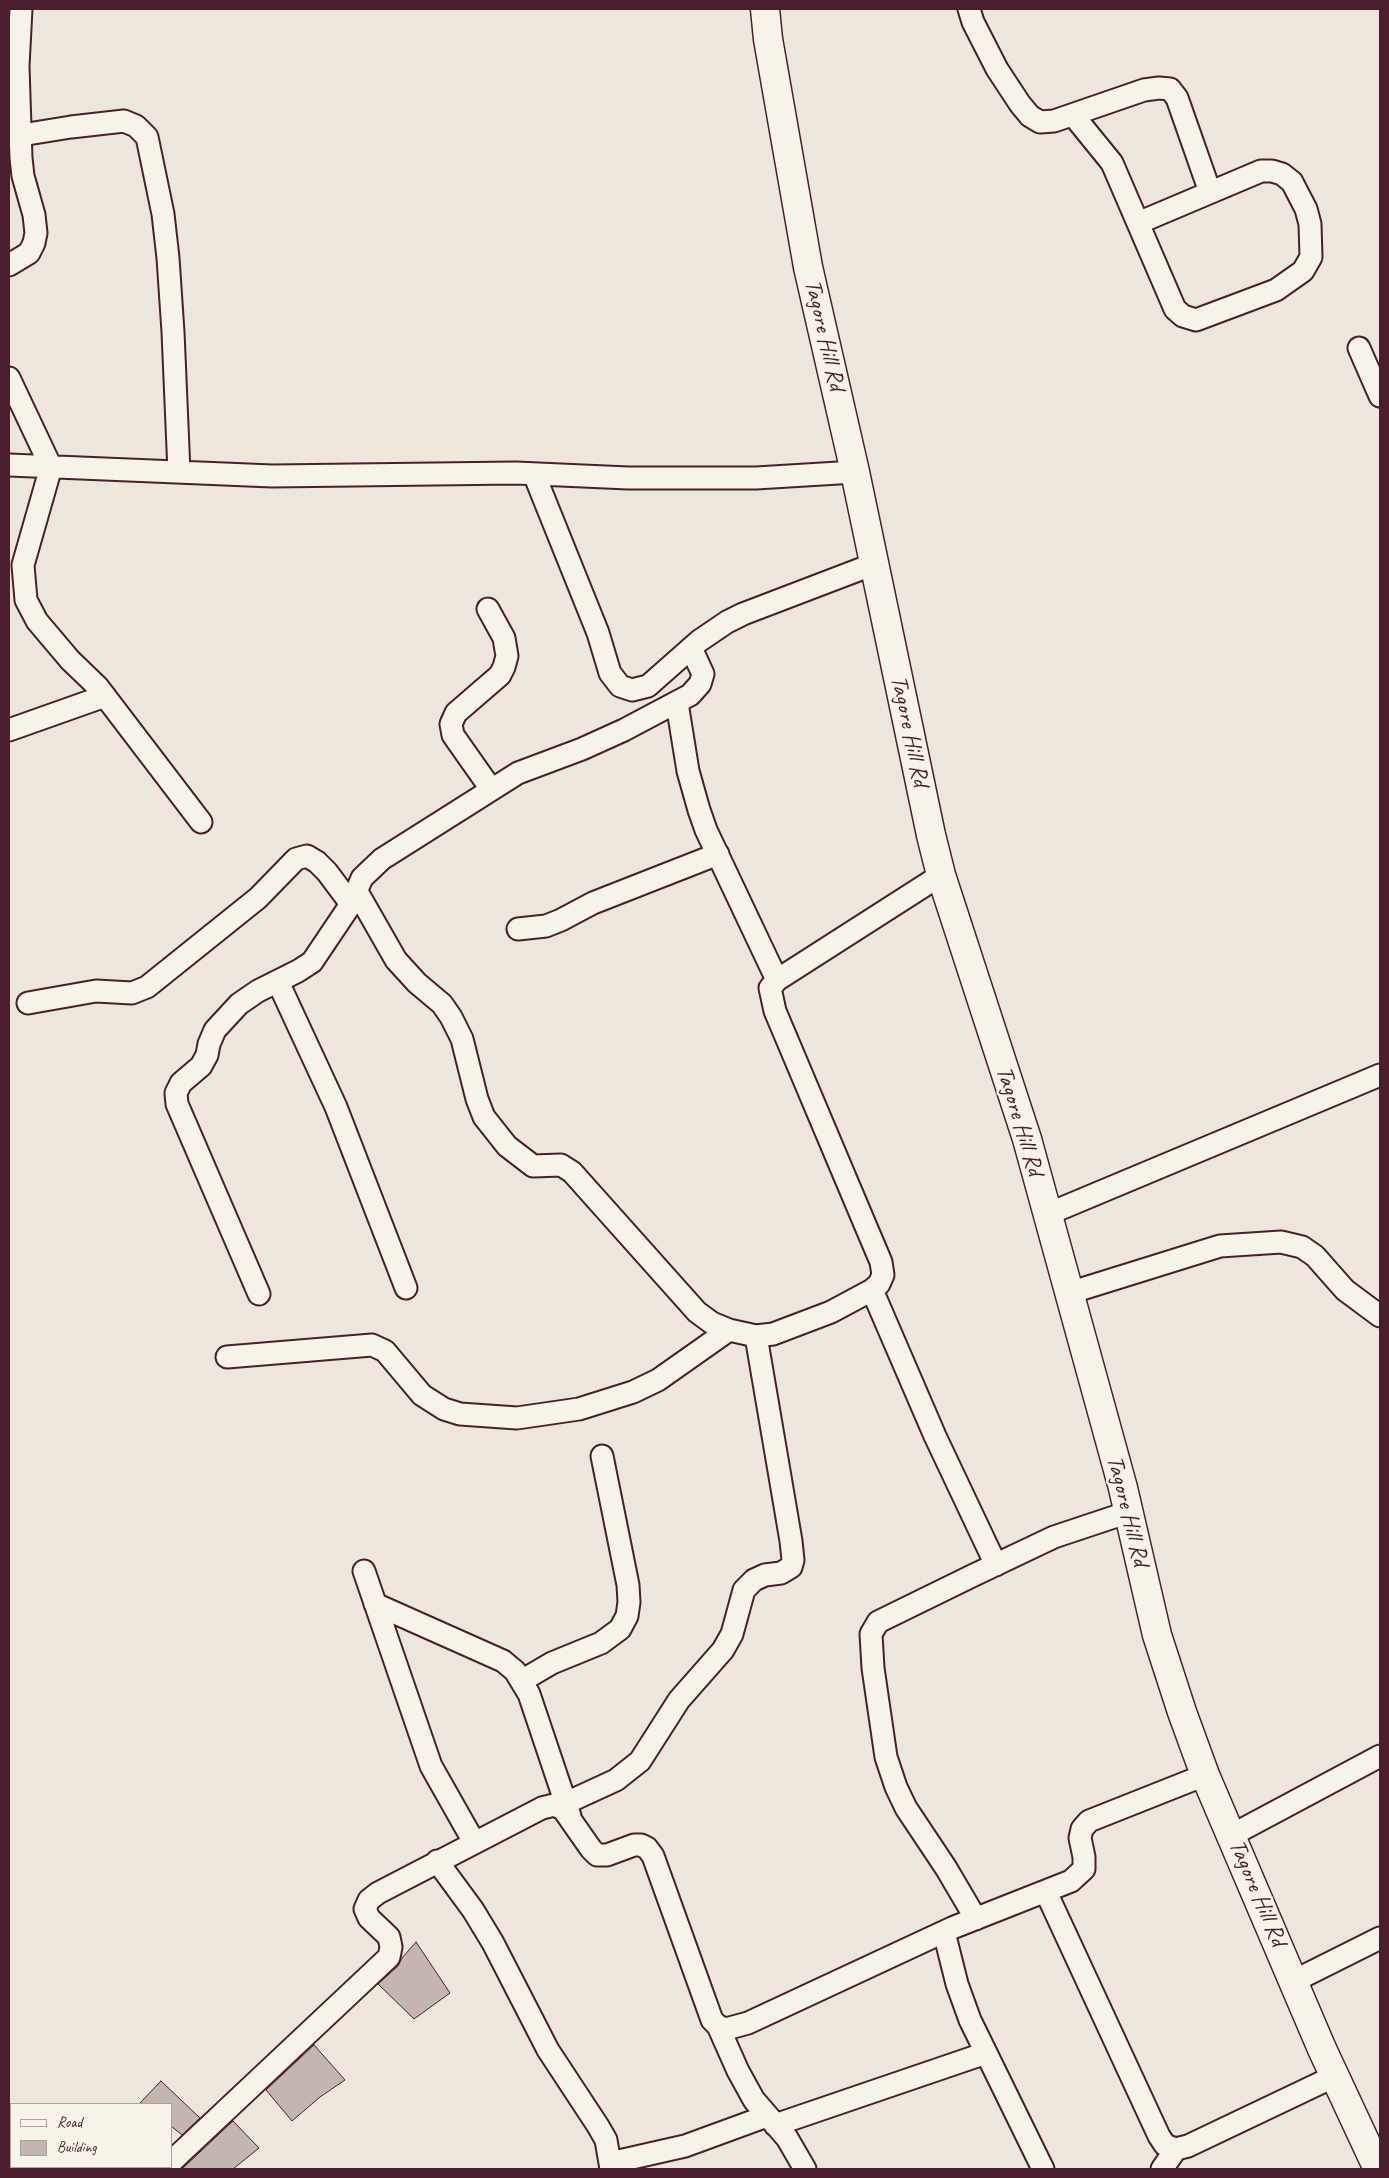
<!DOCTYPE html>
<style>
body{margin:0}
#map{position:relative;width:1389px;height:2178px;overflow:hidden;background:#ece6dd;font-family:Caveat,sans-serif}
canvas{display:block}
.frame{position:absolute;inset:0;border:10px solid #4a1f2b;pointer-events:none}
.legend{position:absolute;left:10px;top:2103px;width:162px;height:65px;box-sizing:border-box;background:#f7f3e8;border:1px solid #b29e9c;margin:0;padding:6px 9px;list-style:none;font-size:15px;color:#4a1f2b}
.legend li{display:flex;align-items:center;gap:10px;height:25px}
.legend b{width:25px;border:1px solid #b29e9c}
</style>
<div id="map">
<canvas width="1389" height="2178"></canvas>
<div class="frame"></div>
<ul class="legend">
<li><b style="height:6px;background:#f7f3e8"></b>Road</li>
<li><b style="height:14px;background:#c4b5b0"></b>Building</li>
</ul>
</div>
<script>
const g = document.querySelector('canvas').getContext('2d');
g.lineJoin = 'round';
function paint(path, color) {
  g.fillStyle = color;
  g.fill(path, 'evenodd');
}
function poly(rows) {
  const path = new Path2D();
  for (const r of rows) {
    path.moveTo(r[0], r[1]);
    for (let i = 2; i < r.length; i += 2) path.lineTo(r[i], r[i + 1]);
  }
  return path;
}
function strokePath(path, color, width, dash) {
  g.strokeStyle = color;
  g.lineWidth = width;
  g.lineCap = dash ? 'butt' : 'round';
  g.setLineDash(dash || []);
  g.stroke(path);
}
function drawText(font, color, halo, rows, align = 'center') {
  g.font = font + ' Caveat,sans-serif';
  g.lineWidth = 5;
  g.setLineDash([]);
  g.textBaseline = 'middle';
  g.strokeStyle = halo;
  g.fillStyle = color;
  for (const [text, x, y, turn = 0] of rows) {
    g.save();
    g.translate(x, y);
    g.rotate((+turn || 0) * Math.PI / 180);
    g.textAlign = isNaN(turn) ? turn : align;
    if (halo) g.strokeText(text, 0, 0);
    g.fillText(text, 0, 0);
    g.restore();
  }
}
const building = poly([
 [416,1942,450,1993,414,2019,378,1984,398,1966,402,1958,416,1942],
 [314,2045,345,2080,320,2097,292,2121,266,2090,314,2045],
 [161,2081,200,2118,182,2135,171,2126,171,2104,139,2104,161,2081],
 [233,2121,259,2148,233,2169,182,2169,233,2121]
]);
const street = poly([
 [969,9,973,22,997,69,1020,104,1030,116,1040,122,1054,121,1144,90,1159,88,1170,89,1177,98,1210,192],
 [1073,115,1112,163,1175,309,1183,316,1196,320,1276,290,1303,271,1311,257,1310,224,1306,209,1292,182,1282,174,1272,171,1261,171,1138,223],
 [9,137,71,127,124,121,136,126,147,137,163,214,168,258,173,332,179,472],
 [9,265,29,253,34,243,36,233,34,215,23,176,21,158,18,66,21,9],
 [1359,348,1380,396],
 [9,378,51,467,23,565,26,600,37,621,70,660,98,687,201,822],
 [9,465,272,476,516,473,628,478,756,478,855,472],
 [534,474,598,633,610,673,620,686,632,690,648,686,699,641,727,622,743,614,874,564],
 [488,609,504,638,507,656,504,667,500,675,456,713,451,724,453,735,491,789],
 [677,703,688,771,699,810,706,830,777,980],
 [9,730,105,696],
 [356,890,396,960,417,983,442,1004,451,1017,462,1039,477,1099,484,1117,507,1146,533,1166,561,1165,572,1172,697,1312,712,1323,729,1330,756,1336,773,1334,831,1312,872,1290,879,1284,883,1275,881,1262,867,1229,775,1011,770,988,777,980,941,875],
 [518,929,546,926,561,920,593,903,718,854],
 [278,982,336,1107,406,1288],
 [28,1003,96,991,132,993,147,987,258,898,296,859,307,856,317,862,327,872,351,904],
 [1048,1214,1380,1075],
 [872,1290,935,1436,996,1565],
 [1069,1293,1220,1246,1281,1242,1302,1247,1315,1256,1345,1290,1380,1316],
 [259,1294,177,1104,176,1093,181,1083,201,1066,207,1055,209,1044,215,1030,239,1004,258,991,298,971,312,962,351,904,362,878,382,859,518,773,582,749,624,730,690,695,700,684,703,674,691,648],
 [227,1357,372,1345,385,1351,422,1395,444,1409,460,1414,517,1418,579,1409,633,1392,658,1380,729,1330],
 [364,1571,431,1766,474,1842],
 [375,1604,503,1661,515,1671,529,1694,570,1816],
 [523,1680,552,1663,601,1643,620,1629,627,1616,629,1602,628,1585,602,1456],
 [566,1803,616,1780,640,1761,679,1700,723,1650,732,1634,744,1590,754,1580,765,1575,781,1573,791,1567,793,1560,791,1541,756,1336],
 [1232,1835,1380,1756],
 [437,1861,473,1910,493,1943,548,2050,598,2126,606,2140,611,2169],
 [1046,1892,1159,2136,1165,2145,1176,2149,1188,2146,1335,2076],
 [976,1919,946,1868,906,1808,896,1787,886,1757,873,1668,871,1634,878,1622,974,1575,1054,1537,1129,1512],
 [944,1932,957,1984,970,2020,1043,2169],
 [1294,1981,1380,1938],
 [718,2026,738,2071,754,2100,787,2138,805,2169],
 [775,2125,986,2053],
 [171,2162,389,1957,391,1947,389,1937,369,1918,365,1909,369,1900,378,1893,542,1808,554,1805,563,1809,591,1849,597,1855,607,1855,634,1845,641,1845,647,1848,653,1856,712,2020,718,2026,726,2029,748,2023,952,1928,1071,1881,1084,1869,1084,1857,1080,1838,1082,1829,1089,1821,1205,1775],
 [610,2163,685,2146,767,2116],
 [1162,2169,1176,2149]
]);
const secondary = poly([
 [765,9,768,39,808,267,855,472,931,835,941,875,1027,1139,1123,1488,1157,1635,1182,1712,1205,1775,1322,2049,1378,2169]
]);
const streetNames = [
 ["Tagore Hill Rd",824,335,77],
 ["Tagore Hill Rd",909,731,78],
 ["Tagore Hill Rd",1019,1121,73],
 ["Tagore Hill Rd",1127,1511,76],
 ["Tagore Hill Rd",1257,1893,67]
];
paint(building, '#c4b5b0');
strokePath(building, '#4a1f2b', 1);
strokePath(street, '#4a1f2b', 25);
strokePath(secondary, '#4a1f2b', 31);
strokePath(street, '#f7f3e8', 21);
strokePath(secondary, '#f7f3e8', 28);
drawText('24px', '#4a1f2b', '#f7f3e8', streetNames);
</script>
